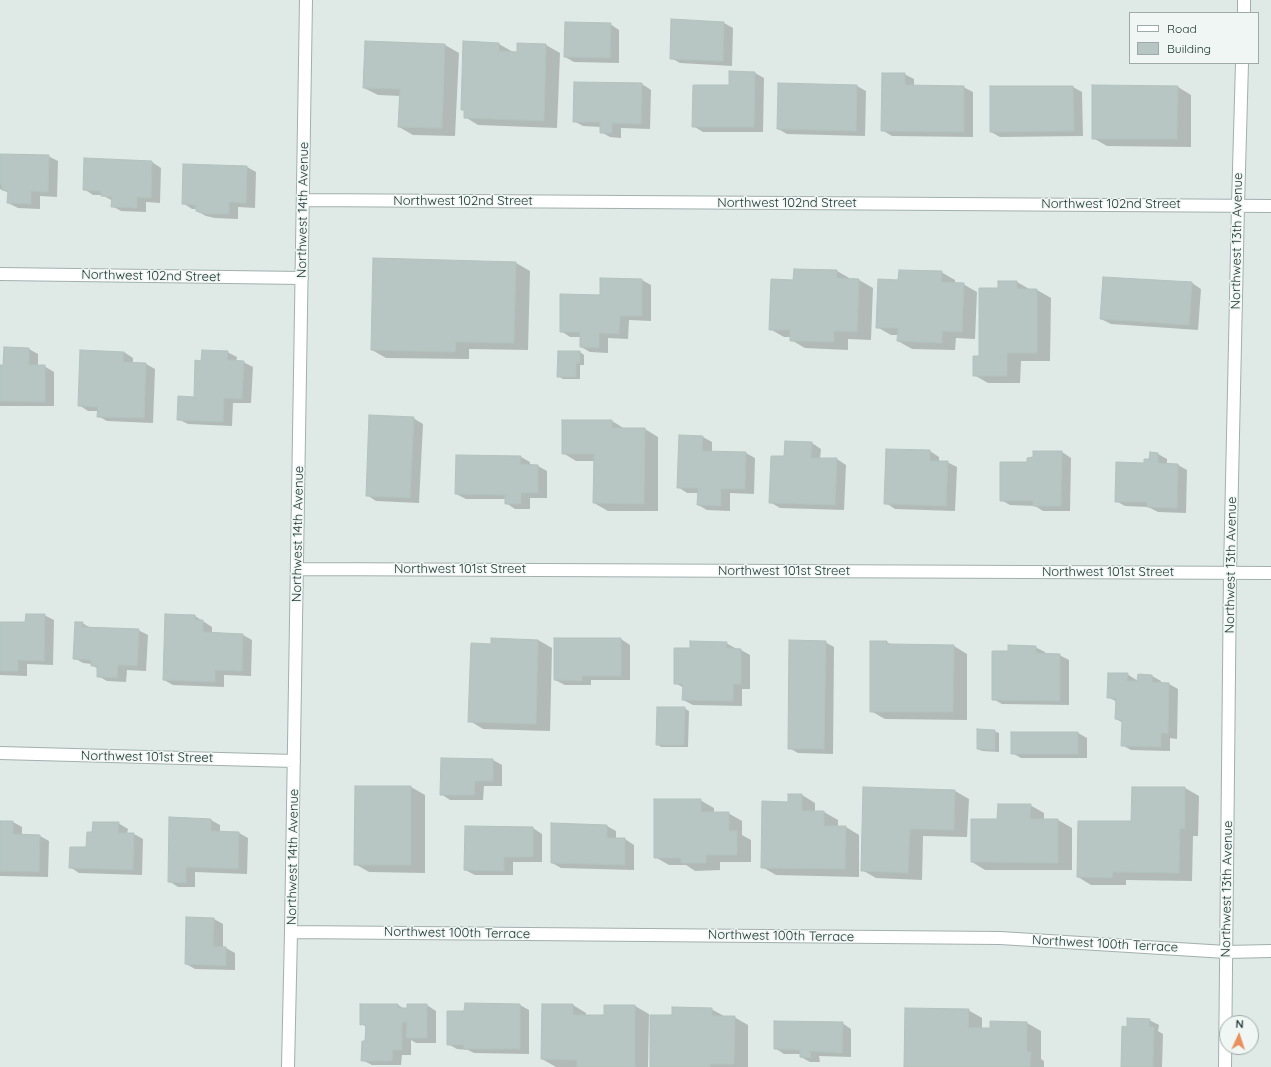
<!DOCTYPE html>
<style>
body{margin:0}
#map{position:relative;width:1271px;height:1067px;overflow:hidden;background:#dfe9e6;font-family:Quicksand,sans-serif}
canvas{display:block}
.legend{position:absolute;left:1129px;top:12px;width:130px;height:52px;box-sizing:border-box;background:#eff6f3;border:1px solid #9daaa7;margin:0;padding:5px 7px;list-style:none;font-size:12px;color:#213834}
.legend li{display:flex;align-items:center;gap:8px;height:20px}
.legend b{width:20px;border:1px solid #9daaa7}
.north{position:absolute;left:1219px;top:1015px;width:40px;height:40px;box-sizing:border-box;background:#eff6f3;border:1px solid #9daaa7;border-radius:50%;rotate:3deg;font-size:11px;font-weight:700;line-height:16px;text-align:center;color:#213834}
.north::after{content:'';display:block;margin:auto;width:14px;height:18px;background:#e9915d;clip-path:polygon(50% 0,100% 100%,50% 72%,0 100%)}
</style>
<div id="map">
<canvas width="1271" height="1067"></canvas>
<ul class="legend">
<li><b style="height:5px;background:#fff"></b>Road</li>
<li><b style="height:11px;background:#b7c6c2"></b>Building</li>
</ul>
<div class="north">N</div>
</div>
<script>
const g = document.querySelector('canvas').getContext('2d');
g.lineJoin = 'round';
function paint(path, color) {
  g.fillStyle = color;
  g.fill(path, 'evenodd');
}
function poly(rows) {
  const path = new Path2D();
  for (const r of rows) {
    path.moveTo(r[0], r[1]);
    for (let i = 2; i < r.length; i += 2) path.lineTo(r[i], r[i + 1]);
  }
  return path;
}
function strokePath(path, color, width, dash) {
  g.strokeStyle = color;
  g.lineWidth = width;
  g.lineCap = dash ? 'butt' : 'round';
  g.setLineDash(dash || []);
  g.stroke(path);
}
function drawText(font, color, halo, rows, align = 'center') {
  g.font = font + ' Quicksand,sans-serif';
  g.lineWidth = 3;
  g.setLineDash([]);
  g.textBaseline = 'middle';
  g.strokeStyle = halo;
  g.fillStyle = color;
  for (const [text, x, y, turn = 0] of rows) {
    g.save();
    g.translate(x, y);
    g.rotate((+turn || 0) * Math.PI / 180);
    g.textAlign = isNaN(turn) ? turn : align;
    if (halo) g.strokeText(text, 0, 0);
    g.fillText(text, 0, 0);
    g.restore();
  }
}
const shadow = poly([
 [672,20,724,23,733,28,732,66,680,63,671,58],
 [610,24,619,30,619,63,574,62,565,57],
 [366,42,445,45,459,53,455,136,413,135,399,127,401,96,378,95,364,88],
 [499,44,513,52,513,53,518,53,546,45,560,53,557,128,478,125,465,117,465,111,462,109],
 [730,72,755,73,764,78,763,132,703,132,693,126,730,86],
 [904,74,914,79,914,86,963,87,973,92,973,137,892,136,882,130],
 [642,84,651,90,650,129,621,128,621,138,610,137,601,132,601,127,583,126,574,121],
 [779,84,857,86,866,91,865,136,787,134,778,129],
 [991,87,1073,87,1082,92,1083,136,1000,137,991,132],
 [1178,87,1191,95,1191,147,1107,146,1093,138],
 [0,155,48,156,58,161,57,197,40,196,40,209,18,208,8,203,9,193,0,189],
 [152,162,161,168,160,203,146,202,146,212,121,211,112,206,113,201,102,195,93,195,84,189],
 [247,167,256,172,255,208,238,207,238,219,215,218,206,216,197,211,197,209,192,209,183,203],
 [516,263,530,271,528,350,469,349,469,359,386,358,372,350],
 [837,271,851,279,851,280,859,280,873,288,871,340,848,339,848,350,805,348,791,340,791,337,784,337,770,329,794,281],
 [941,272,955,280,955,284,963,284,977,292,975,339,956,338,955,350,912,349,898,341,898,335,891,335,877,327,899,281],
 [601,279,642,280,651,285,651,321,629,320,628,339,608,338,608,353,590,352,581,347,581,337,570,337,561,331,601,296],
 [999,282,1017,282,1031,290,1037,290,1051,298,1050,361,1021,361,1020,383,988,383,974,375,998,289],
 [1192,283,1201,289,1198,330,1111,324,1101,319],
 [29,349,38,354,38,366,44,366,54,372,54,406,0,406,0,366,4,366],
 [124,352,133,358,133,363,146,364,155,369,153,423,107,421,98,416,98,411,88,411,79,405],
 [227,352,237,357,236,362,243,362,253,367,251,403,233,403,232,426,188,424,178,419,195,398,202,362],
 [580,352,584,355,584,365,580,365,580,379,563,379,558,376],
 [413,418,423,424,419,503,376,501,367,495],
 [612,421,625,429,645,429,658,437,658,511,608,511,594,503,594,461,576,461,563,453],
 [703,437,712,442,712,452,746,453,755,458,754,494,730,493,730,511,707,510,698,505,699,493,687,493,678,487],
 [812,443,821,449,820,459,837,459,846,465,844,510,780,508,770,502,785,457],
 [930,451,939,457,939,462,947,462,957,467,955,511,895,509,886,503],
 [1034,452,1062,452,1071,458,1070,511,1043,511,1035,506,1010,505,1001,500,1028,463,1035,458],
 [1158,454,1167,459,1167,465,1178,465,1187,470,1186,513,1158,512,1148,507,1125,506,1116,501,1150,460],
 [521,457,530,462,530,465,538,466,547,471,547,498,530,498,530,509,515,509,506,503,506,499,466,499,456,494],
 [44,615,54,620,53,665,27,664,27,676,0,675,0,623,26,623],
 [195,616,212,627,212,633,243,635,252,640,251,676,224,675,224,687,173,685,164,680],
 [82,623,91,628,138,630,148,635,146,671,127,670,126,682,107,681,98,676,98,669,92,665,92,664,83,663,74,658],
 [492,639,538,640,552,648,550,731,483,729,470,721,492,645],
 [621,639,630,645,630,680,591,680,591,685,565,685,555,680],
 [825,642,834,647,833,754,798,753,789,748],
 [871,642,887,642,893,646,954,646,967,654,967,720,885,719,871,711],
 [726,643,735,648,735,649,741,650,750,655,750,689,742,689,742,706,693,705,683,700,684,688,675,683,691,649],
 [1035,647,1045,652,1045,654,1059,655,1069,660,1069,705,1002,704,993,699,1009,652],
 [1127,674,1138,681,1152,676,1161,681,1161,684,1169,684,1178,689,1177,739,1170,738,1170,751,1131,750,1122,745,1123,723,1116,719,1117,702,1108,697],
 [684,708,689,711,688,747,661,747,657,744],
 [994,731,999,733,999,752,982,751,978,749],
 [1078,733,1087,738,1087,758,1021,758,1012,753],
 [493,760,502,765,502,786,484,786,483,800,450,800,441,794],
 [356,787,411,787,425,795,425,873,369,872,355,864],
 [864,788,955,791,969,799,967,837,923,836,922,880,876,878,862,870],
 [1133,788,1185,788,1199,796,1198,836,1193,836,1192,881,1126,880,1126,885,1091,885,1078,877,1132,822],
 [802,795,815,803,815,812,824,812,838,820,838,827,846,827,859,835,859,877,776,875,762,867,789,803],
 [700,800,714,808,714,813,728,813,742,821,742,835,751,840,751,862,720,862,720,870,695,871,686,865,669,865,655,857],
 [1030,805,1044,813,1044,820,1058,820,1072,828,1072,870,985,870,972,862,998,820],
 [211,820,220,825,220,832,239,833,248,838,247,874,195,872,195,887,178,887,169,881],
 [0,822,13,822,22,827,22,835,40,836,49,841,48,877,0,876],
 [118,823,128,829,127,834,134,834,143,839,142,875,79,873,70,867,87,848,93,833],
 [607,826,616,831,616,839,625,839,634,845,634,870,561,868,552,863],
 [533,828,542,834,542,862,513,862,513,875,475,875,465,870],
 [214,919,223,924,223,948,226,948,235,953,235,970,195,969,186,964],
 [398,1005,405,1009,408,1009,408,1005,427,1005,436,1011,436,1043,416,1043,411,1040,411,1055,402,1055,401,1065,372,1065,362,1060,366,1042,367,1027,361,1024],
 [520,1005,529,1010,529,1054,474,1053,468,1050,457,1049,448,1044,465,1012],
 [573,1005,586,1013,586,1016,605,1016,605,1006,635,1006,649,1014,648,1067,556,1067,542,1059],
 [711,1009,726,1017,734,1017,748,1025,748,1067,651,1067,673,1016],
 [968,1010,982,1018,982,1029,991,1029,991,1022,1027,1023,1041,1031,1041,1059,1044,1061,1044,1067,905,1067],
 [1149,1020,1159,1025,1158,1031,1163,1034,1162,1067,1124,1067,1128,1028],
 [842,1023,851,1029,851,1057,819,1056,820,1062,810,1062,801,1057,801,1054,784,1054,775,1048]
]);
const building = poly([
 [671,19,724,22,723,61,670,59,671,19],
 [565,22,611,23,610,58,564,57,565,22],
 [365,41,445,44,442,128,398,127,400,89,363,88,365,41],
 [463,41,499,43,499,51,517,52,517,43,546,44,544,121,464,118,464,110,461,110,463,41],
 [729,71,755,72,754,127,692,127,693,85,729,85,729,71],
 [882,73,905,73,905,85,964,86,964,132,881,131,882,73],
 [574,82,642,83,641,124,612,123,612,133,600,133,600,122,573,122,574,82],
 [778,83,857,85,856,131,777,129,778,83],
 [1092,85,1178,86,1177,139,1092,139,1092,85],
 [990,86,1073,86,1074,131,990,132,990,86],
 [0,154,49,155,48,192,31,191,31,204,7,203,8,191,2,190,2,185,0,185,0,154],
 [84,158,152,161,151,198,137,197,137,208,111,207,112,197,101,196,101,191,83,190,84,158],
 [183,164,247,166,246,203,229,202,229,214,205,214,196,211,196,205,182,204,183,164],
 [373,258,516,262,514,343,456,342,455,352,371,350,373,258],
 [794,269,837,270,837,278,859,279,857,332,834,331,834,342,790,341,790,330,769,330,771,279,793,280,794,269],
 [899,270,942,271,941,282,964,283,962,332,942,331,942,343,897,341,898,328,876,328,878,279,898,280,899,270],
 [1103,277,1192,282,1189,325,1100,319,1103,277],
 [600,278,642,279,642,316,620,316,619,334,599,333,599,348,580,347,580,332,560,332,560,294,600,295,600,278],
 [998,281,1017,281,1017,289,1037,289,1037,353,1007,353,1007,376,973,376,973,356,979,356,979,288,998,288,998,281],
 [4,347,29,348,29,365,45,365,45,402,0,401,0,365,3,365,4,347],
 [80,350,124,352,123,362,146,363,144,418,97,417,98,407,78,406,80,350],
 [202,350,228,351,227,360,244,361,242,399,224,398,223,422,177,420,178,396,194,397,195,360,201,361,202,350],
 [558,351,580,351,580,363,576,363,576,377,557,377,558,351],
 [369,415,414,417,410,498,366,496,369,415],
 [562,420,612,420,612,428,645,428,644,504,593,503,594,454,562,454,562,420],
 [679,435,703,436,702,451,746,452,745,489,721,489,721,506,697,505,698,488,677,488,679,435],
 [785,441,812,442,811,458,837,458,835,505,769,503,771,456,784,456,785,441],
 [886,449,930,450,930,461,948,461,946,506,884,504,886,449],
 [1033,451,1062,451,1061,506,1033,506,1033,501,1000,501,1000,462,1027,462,1027,458,1033,457,1033,451],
 [1150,452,1158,453,1158,463,1178,464,1177,508,1147,507,1147,502,1115,502,1116,462,1144,463,1144,459,1149,459,1150,452],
 [456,455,521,456,520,464,538,465,538,493,521,493,521,504,505,504,505,495,455,494,456,455],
 [26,614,45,614,44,661,18,660,18,671,0,671,0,622,25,622,26,614],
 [165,614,195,615,195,620,203,620,203,632,243,634,242,671,215,670,215,682,163,680,165,614],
 [75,622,83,622,82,627,139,629,137,666,118,665,117,678,97,677,97,666,91,666,91,660,73,659,75,622],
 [491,638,538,640,536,724,468,722,471,643,491,644,491,638],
 [554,638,621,638,621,676,582,676,582,681,554,680,554,638],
 [789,640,826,641,824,749,788,749,789,640],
 [690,641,727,642,726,648,741,649,741,684,733,684,733,701,682,700,683,684,674,684,674,648,690,648,690,641],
 [870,641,887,641,887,644,954,645,953,712,870,712,870,641],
 [1008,645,1036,646,1036,653,1060,654,1060,701,992,700,992,651,1008,651,1008,645],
 [1108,673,1128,673,1127,681,1137,681,1138,674,1152,675,1152,682,1169,683,1168,734,1161,733,1161,747,1121,746,1122,720,1115,719,1116,698,1107,698,1108,673],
 [657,707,685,707,684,745,656,745,657,707],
 [977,729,995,730,995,750,977,749,977,729],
 [1011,732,1078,732,1078,754,1011,754,1011,732],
 [441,758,493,759,493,781,475,781,474,795,440,795,441,758],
 [355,786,411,786,411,865,354,865,355,786],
 [863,787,955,790,954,830,910,829,908,873,861,871,863,787],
 [1132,787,1185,787,1185,829,1180,828,1179,873,1113,872,1112,878,1077,877,1078,821,1131,821,1132,787],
 [788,794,802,794,802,811,824,811,824,826,846,826,845,869,761,868,762,801,788,802,788,794],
 [654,799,701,799,701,812,729,812,729,831,737,831,737,855,706,855,706,863,681,863,681,858,654,858,654,799],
 [998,804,1031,804,1030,819,1058,819,1058,863,971,862,971,819,997,819,998,804],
 [169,817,211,819,211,831,239,832,238,869,186,867,186,883,168,882,169,817],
 [0,821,13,821,13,834,40,835,39,872,0,871,0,821],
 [93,822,119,822,118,833,134,833,133,870,69,868,70,847,86,847,87,832,92,832,93,822],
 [551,823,607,825,607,838,625,838,625,865,551,863,551,823],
 [465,826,533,827,533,857,504,857,504,871,464,870,465,826],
 [186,917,214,918,213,946,226,947,226,966,185,964,186,917],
 [465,1003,520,1004,520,1049,464,1049,464,1045,447,1045,447,1011,464,1011,465,1003],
 [360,1004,398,1004,398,1008,407,1008,407,1004,427,1004,427,1038,406,1038,407,1022,402,1022,402,1050,393,1050,392,1061,361,1061,362,1041,365,1041,366,1024,360,1025,360,1004],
 [542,1004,573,1004,573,1015,604,1015,604,1005,635,1005,635,1067,577,1067,577,1060,541,1059,542,1004],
 [672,1007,712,1008,712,1016,735,1016,734,1064,710,1064,710,1067,650,1067,650,1015,672,1015,672,1007],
 [905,1008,969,1009,968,1028,990,1028,990,1021,1027,1022,1027,1052,1031,1052,1030,1067,904,1067,905,1008],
 [1127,1018,1150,1019,1149,1027,1154,1027,1153,1067,1121,1067,1122,1026,1127,1027,1127,1018],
 [774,1021,843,1022,842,1053,810,1051,811,1058,800,1057,800,1050,774,1049,774,1021]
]);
const street = poly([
 [1244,13,1244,0],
 [303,200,1271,206],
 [0,274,302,278],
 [297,569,1271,573],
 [0,753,294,761],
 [291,932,1000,938,1226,952,1271,951],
 [288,1067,291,932,306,0],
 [1225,1067,1230,573,1238,205,1242,63]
]);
const streetNames = [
 ["Northwest 102nd Street",463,201],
 ["Northwest 102nd Street",787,203],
 ["Northwest 102nd Street",1111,204],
 ["Northwest 14th Avenue",303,210,-89],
 ["Northwest 13th Avenue",1237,241,-89],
 ["Northwest 102nd Street",151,276,1],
 ["Northwest 14th Avenue",298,534,-89],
 ["Northwest 13th Avenue",1231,565,-89],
 ["Northwest 101st Street",460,569],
 ["Northwest 101st Street",784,571],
 ["Northwest 101st Street",1108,572],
 ["Northwest 101st Street",147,757,1],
 ["Northwest 14th Avenue",293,857,-89],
 ["Northwest 13th Avenue",1227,889,-89],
 ["Northwest 100th Terrace",457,933,1],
 ["Northwest 100th Terrace",781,936,1],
 ["Northwest 100th Terrace",1105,944,3]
];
paint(shadow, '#0003');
paint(building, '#b7c6c2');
strokePath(building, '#b2c2bd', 1);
strokePath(street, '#a2b0ad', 14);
strokePath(street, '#fff', 12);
drawText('13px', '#213834', '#eff6f3', streetNames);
</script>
